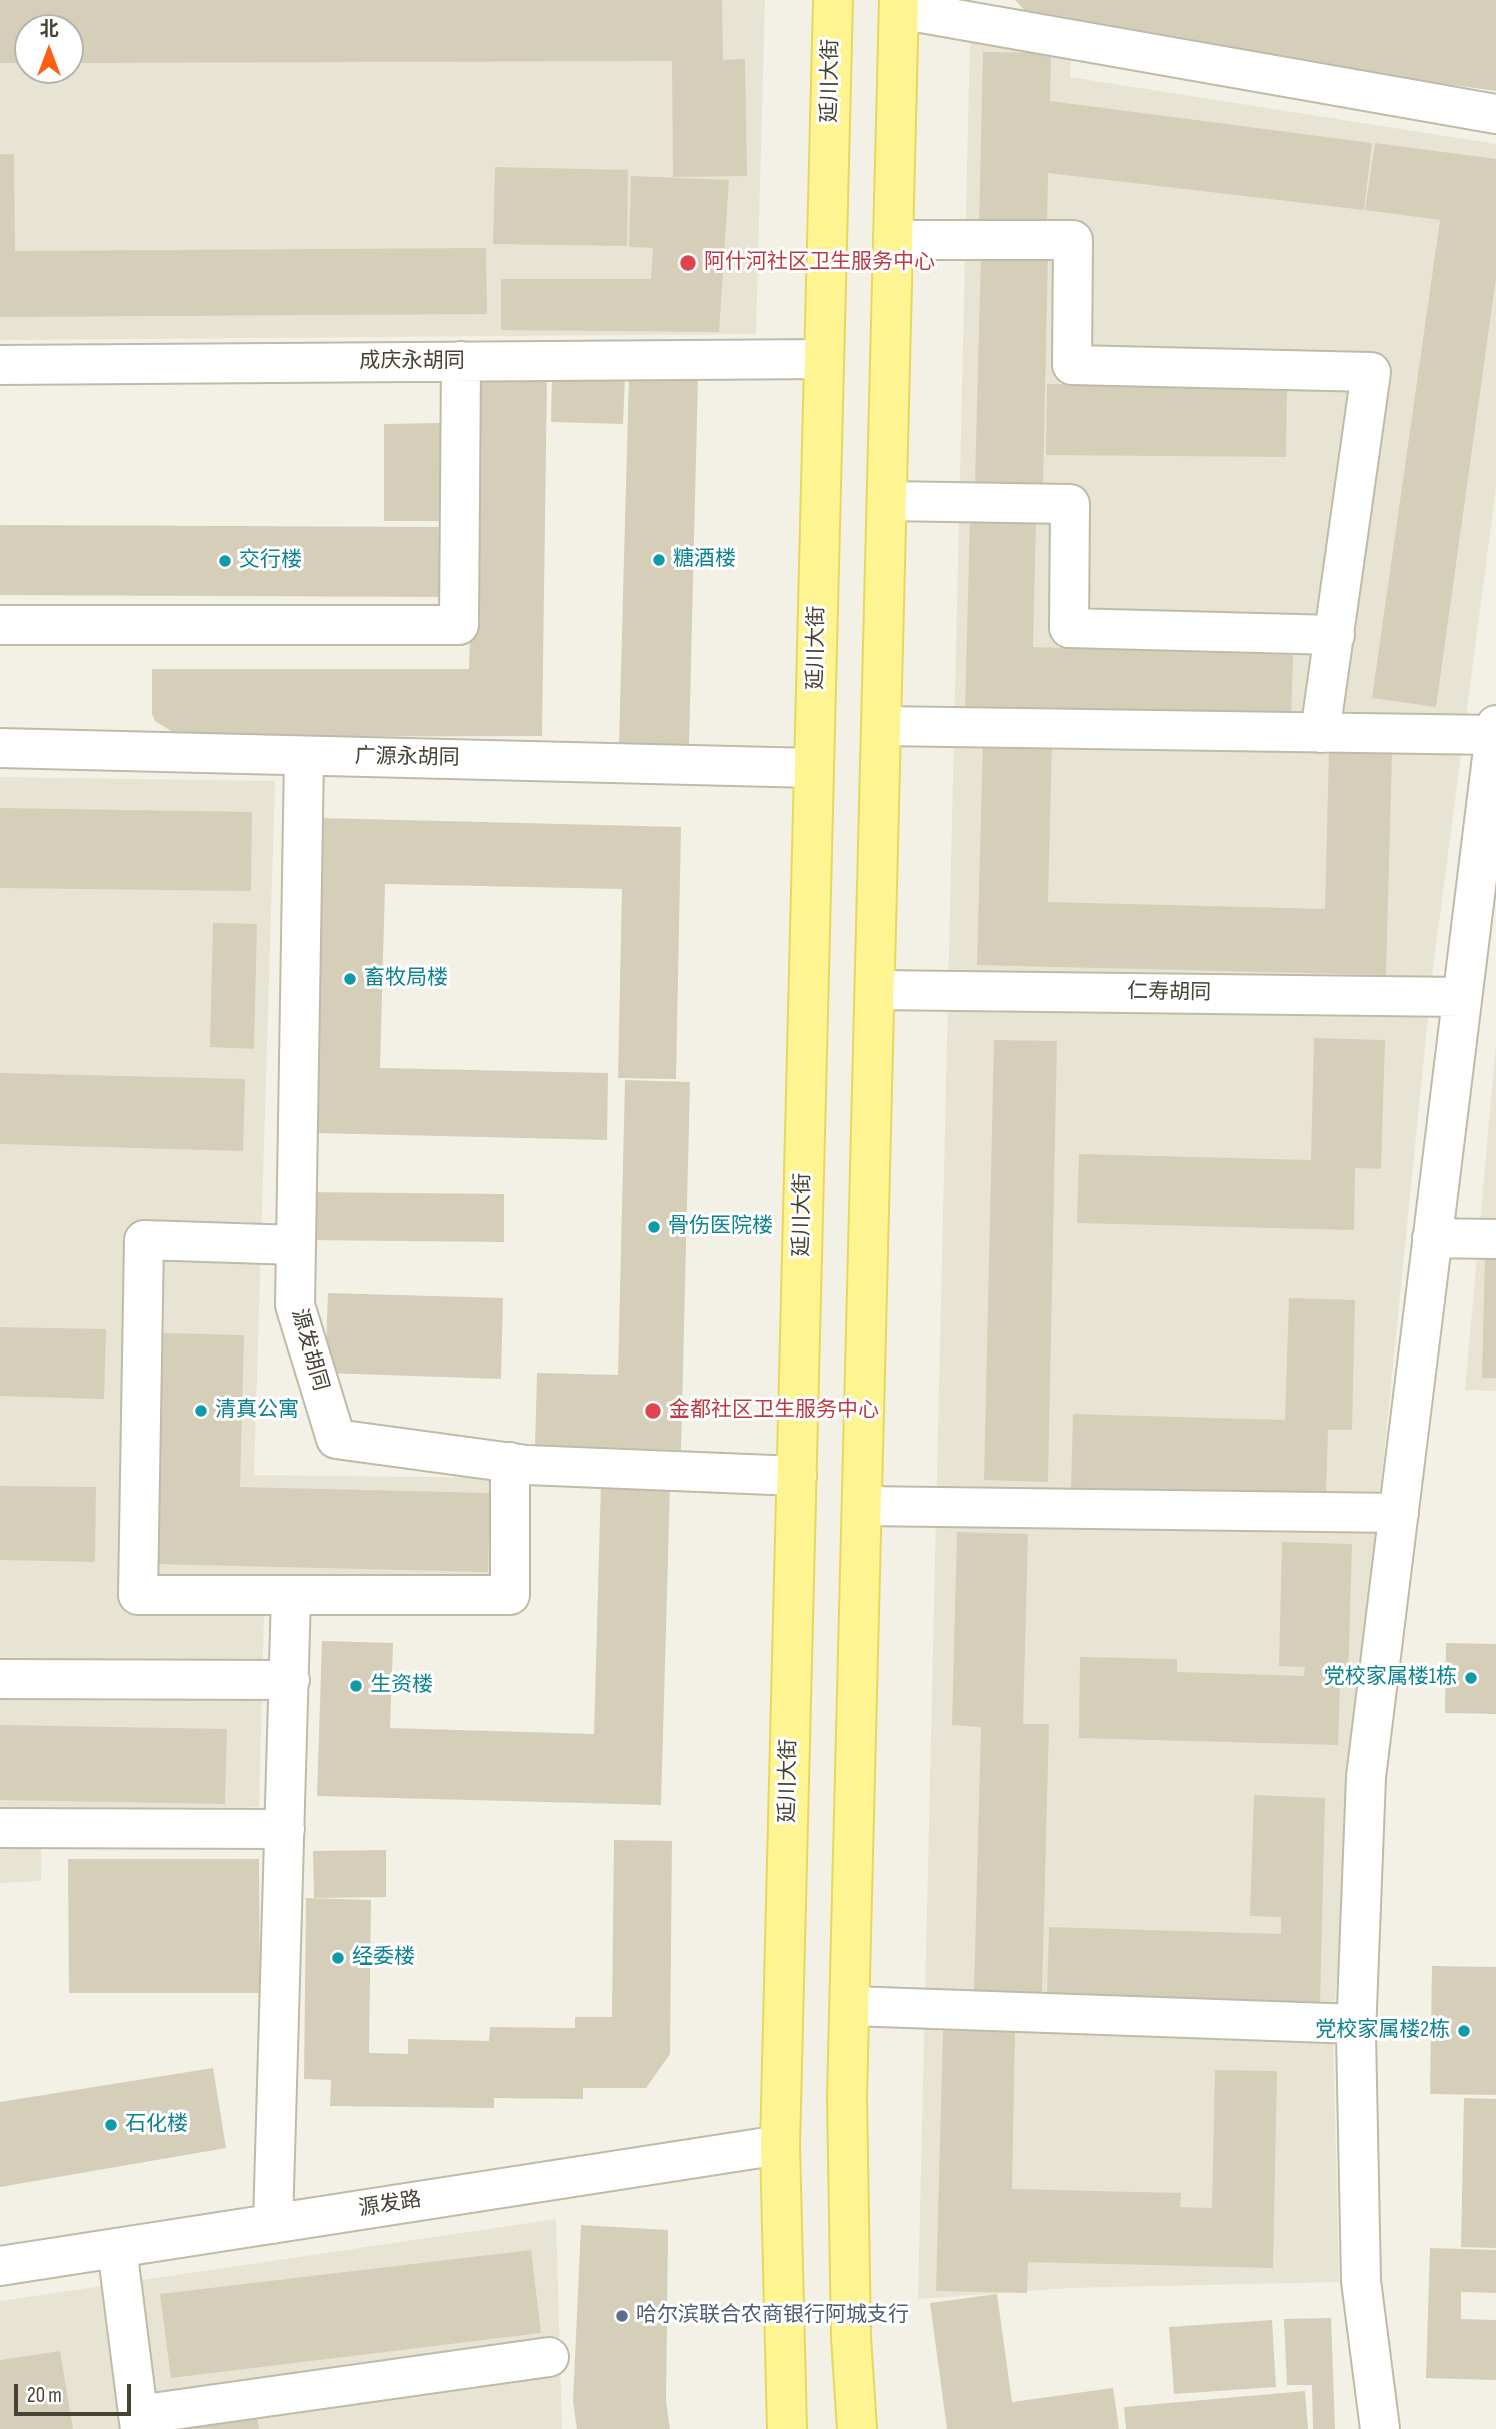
<!DOCTYPE html>
<meta charset="utf-8">
<style>
body{margin:0}
#map{position:relative;width:1496px;height:2429px;overflow:hidden;background:#f3f1e5;font-family:"Sofia Sans Condensed","Noto Sans SC",sans-serif}
canvas{display:block}
.north{position:absolute;left:14px;top:14px;width:70px;height:70px;box-sizing:border-box;background:#fff;border:2px solid #b5b3ae;border-radius:50%;rotate:0deg;font-size:19px;font-weight:700;line-height:28px;text-align:center;color:#464234}
.north::after{content:'';display:block;margin:auto;width:24px;height:32px;background:#ff6010;clip-path:polygon(50% 0,100% 100%,50% 72%,0 100%)}
.scale{position:absolute;left:14px;top:2384px;width:117px;height:32px;box-sizing:border-box;border:4px solid #464234;border-top:0;padding-left:9px;font-size:21px;line-height:24px;white-space:nowrap;color:#464234;-webkit-text-stroke:5px #fff;paint-order:stroke}
</style>
<div id="map">
<canvas width="1496" height="2429"></canvas>
<div class="north">北</div>
<div class="scale">20 m</div>
</div>
<script>
const g = document.querySelector('canvas').getContext('2d');
g.lineJoin = 'round';
function paint(path, color) {
  g.fillStyle = color;
  g.fill(path, 'evenodd');
}
function poly(rows) {
  const path = new Path2D();
  for (const r of rows) {
    path.moveTo(r[0], r[1]);
    for (let i = 2; i < r.length; i += 2) path.lineTo(r[i], r[i + 1]);
  }
  return path;
}
function strokePath(path, color, width, dash) {
  g.strokeStyle = color;
  g.lineWidth = width;
  g.lineCap = dash ? 'butt' : 'round';
  g.setLineDash(dash || []);
  g.stroke(path);
}
function drawText(font, color, halo, rows, align = 'center') {
  g.font = font + ' "Sofia Sans Condensed","Noto Sans SC",sans-serif';
  g.lineWidth = 6;
  g.setLineDash([]);
  g.textBaseline = 'middle';
  g.strokeStyle = halo;
  g.fillStyle = color;
  for (const [text, x, y, turn = 0] of rows) {
    g.save();
    g.translate(x, y);
    g.rotate((+turn || 0) * Math.PI / 180);
    g.textAlign = isNaN(turn) ? turn : align;
    if (halo) g.strokeText(text, 0, 0);
    g.fillText(text, 0, 0);
    g.restore();
  }
}
const residential = poly([
 [0,0,765,0,756,334,0,340],
 [28,28,70,28,70,70,28,70],
 [970,39,1071,52,1070,77,1496,144,1496,488,1433,968,1363,1663,1333,2026,1339,2282,1069,2288,918,2299],
 [0,777,275,781,254,1475,508,1478,508,1579,265,1577,259,1807,42,1809,41,1881,0,1883],
 [1496,1043,1496,1391,1465,1390],
 [556,2219,562,2429,0,2429,0,2301]
]);
const building = poly([
 [0,0,722,0,723,60,745,59,747,176,673,177,672,61,70,63,70,28,28,28,28,63,0,63],
 [1015,0,1496,0,1496,91,1063,30,1031,17],
 [983,52,1051,53,1050,101,1372,143,1364,210,1048,173,1047,228,979,227],
 [1375,143,1496,159,1496,278,1436,707,1372,698,1440,220,1365,210],
 [0,154,14,154,15,251,486,248,487,314,0,317],
 [495,167,628,170,627,246,493,244],
 [631,176,729,180,719,332,501,330,501,279,651,279,653,248,629,247],
 [981,253,1048,254,1043,485,975,483],
 [629,373,698,375,689,746,619,745],
 [478,374,547,376,542,736,181,737,155,721,152,714,152,669,469,669],
 [552,376,625,377,623,424,551,422],
 [1047,384,1287,387,1286,457,1046,455],
 [443,423,444,521,384,521,384,424],
 [970,517,1036,519,1033,647,1293,655,1291,721,965,712],
 [0,525,451,527,451,597,0,595],
 [983,740,1052,741,1048,902,1325,909,1329,751,1392,753,1386,975,977,965],
 [0,808,252,812,251,891,0,888],
 [322,818,681,827,676,1079,618,1078,622,889,385,884,380,1068,608,1073,607,1140,315,1133],
 [213,923,257,924,254,1049,210,1047],
 [1314,1038,1385,1040,1381,1169,1355,1168,1354,1230,1077,1223,1079,1154,1311,1160],
 [994,1040,1057,1041,1048,1482,984,1480],
 [0,1073,245,1079,243,1151,0,1144],
 [625,1080,690,1082,681,1450,535,1446,537,1373,618,1375],
 [304,1192,504,1194,504,1242,303,1240],
 [1485,1254,1496,1254,1496,1378,1482,1378],
 [328,1293,503,1298,501,1379,325,1373],
 [1289,1298,1355,1300,1352,1430,1328,1430,1326,1495,1071,1488,1073,1414,1285,1420],
 [0,1327,106,1329,104,1399,0,1396],
 [162,1333,244,1335,240,1487,490,1493,488,1572,156,1564],
 [601,1483,670,1485,661,1805,317,1796,322,1641,393,1643,390,1728,594,1734],
 [0,1486,96,1487,95,1562,0,1560],
 [957,1532,1028,1534,1023,1724,1049,1724,1042,1993,974,1991,981,1727,952,1725],
 [1282,1542,1352,1544,1348,1683,1340,1683,1338,1745,1079,1738,1080,1657,1177,1659,1177,1672,1304,1676,1305,1667,1279,1666],
 [1446,1643,1496,1644,1496,1714,1445,1713],
 [0,1725,227,1729,225,1804,0,1800],
 [1254,1795,1325,1798,1320,2005,1047,1997,1049,1927,1281,1934,1281,1917,1250,1916],
 [614,1840,672,1841,670,2054,646,2088,583,2088,583,2099,494,2098,494,2108,330,2106,331,2080,304,2079,306,1898,371,1900,369,2053,408,2054,408,2039,489,2041,490,2027,575,2028,575,2017,612,2017],
 [386,1850,386,1897,314,1898,313,1851],
 [68,1859,259,1859,260,1993,69,1993],
 [1432,1966,1496,1967,1496,2095,1430,2094],
 [943,2030,1015,2032,1012,2189,1181,2193,1180,2207,1212,2208,1215,2070,1277,2071,1273,2268,1028,2262,1027,2293,936,2291],
 [213,2068,226,2148,0,2187,0,2102],
 [1464,2098,1496,2099,1496,2248,1461,2247],
 [581,2225,668,2230,666,2401,670,2429,577,2429,573,2402],
 [1430,2248,1496,2250,1496,2293,1461,2292,1461,2319,1496,2320,1496,2380,1426,2378],
 [531,2250,541,2333,171,2378,160,2294],
 [997,2294,1012,2402,1113,2388,1119,2429,947,2429,930,2303],
 [1331,2318,1335,2429,1313,2429,1312,2385,1287,2385,1284,2319],
 [1272,2320,1276,2387,1174,2394,1169,2327],
 [60,2351,73,2429,0,2429,0,2360],
 [1305,2391,1308,2429,1126,2429,1124,2407],
 [257,2415,259,2429,187,2429,186,2424]
]);
const minor = poly([
 [899,9,1496,114],
 [893,240,1073,240,1072,365,1371,372,1320,733],
 [0,365,824,359],
 [888,501,1070,504,1069,628,1335,635],
 [0,625,459,625,461,361],
 [882,726,1495,735],
 [0,748,814,768],
 [304,756,295,1305,336,1439,527,1465,797,1476],
 [876,990,1462,997],
 [1432,1238,1496,1239],
 [296,1245,144,1240,138,1595,510,1595,510,1462],
 [863,1506,1399,1513],
 [0,1679,290,1680],
 [0,1828,285,1829],
 [850,2006,1357,2024],
 [273,2224,291,1595],
 [117,2248,140,2429],
 [0,2266,780,2145],
 [138,2415,549,2357],
 [1380,2429,1361,2281,1356,2034,1366,1777,1496,725]
]);
const major = poly([
 [787,2429,780,2145,833,0],
 [857,2429,851,2338,847,2096,899,0]
]);
const markers = [
 [688,263,9,"#e0444e"],
 [659,560,7,"#0f9aa8"],
 [225,561,7,"#0f9aa8"],
 [350,979,7,"#0f9aa8"],
 [654,1227,7,"#0f9aa8"],
 [201,1411,7,"#0f9aa8"],
 [653,1411,9,"#e0444e"],
 [1471,1678,7,"#0f9aa8"],
 [356,1686,7,"#0f9aa8"],
 [338,1958,7,"#0f9aa8"],
 [1464,2031,7,"#0f9aa8"],
 [111,2125,7,"#0f9aa8"],
 [622,2316,7,"#5c6f8a"]
];
const streetNames = [
 ["延川大街",831,81,-89],
 ["成庆永胡同",412,362],
 ["延川大街",817,648,-89],
 ["广源永胡同",407,758,1],
 ["仁寿胡同",1169,993,1],
 ["延川大街",803,1215,-89],
 ["源发胡同",309,1350,74],
 ["延川大街",789,1781,-89],
 ["源发路",390,2205,-9]
];
const healthNames = [
 ["阿什河社区卫生服务中心",704,263],
 ["金都社区卫生服务中心",669,1411]
];
const cultureNames = [
 ["糖酒楼",673,560],
 ["交行楼",239,561],
 ["畜牧局楼",364,979],
 ["骨伤医院楼",668,1227],
 ["清真公寓",215,1411],
 ["党校家属楼1栋",1457,1678,"right"],
 ["生资楼",370,1686],
 ["经委楼",352,1958],
 ["党校家属楼2栋",1450,2031,"right"],
 ["石化楼",125,2125]
];
const serviceNames = [
 ["哈尔滨联合农商银行阿城支行",636,2316]
];
paint(residential, '#e7e4d3');
paint(building, '#d5cfba');
strokePath(minor, '#bfbba7', 42);
strokePath(major, '#e7d75f', 42);
strokePath(minor, '#fff', 38);
strokePath(major, '#fff492', 38);
for (const [x, y, r, color] of markers) {
  const dot = new Path2D();
  dot.arc(x, y, r, 0, 2 * Math.PI);
  g.fillStyle = color;
  g.fill(dot);
  strokePath(dot, '#fff', 2.5);
}
drawText('21px', '#464234', '#fff', streetNames);
drawText('21px', '#be3a42', '#fff', healthNames, 'left');
drawText('21px', '#0d838f', '#fff', cultureNames, 'left');
drawText('21px', '#4e5e75', '#fff', serviceNames, 'left');
</script>
